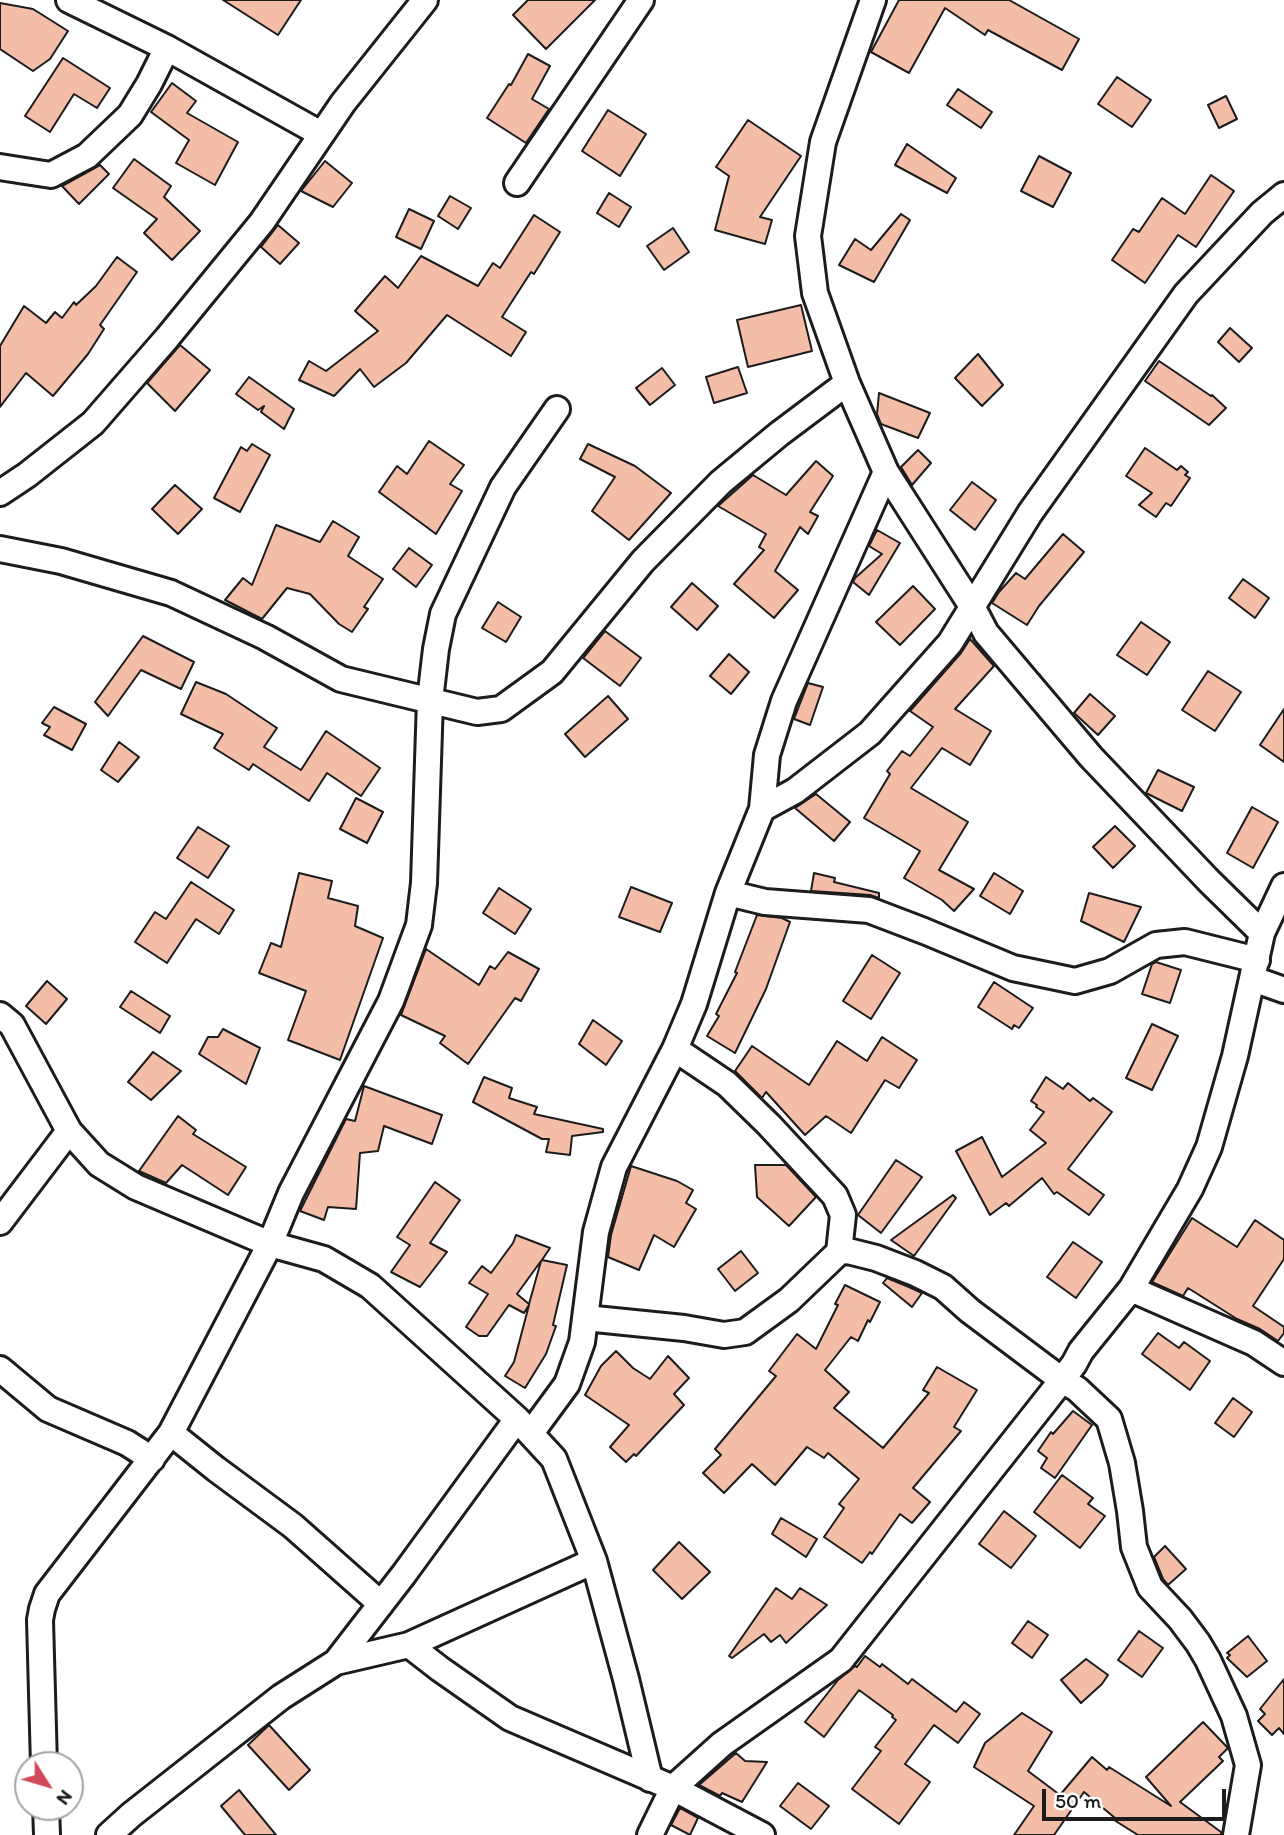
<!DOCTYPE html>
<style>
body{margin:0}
#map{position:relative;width:1284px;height:1835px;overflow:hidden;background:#fff;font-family:Itim,sans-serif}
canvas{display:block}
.north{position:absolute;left:14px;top:1751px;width:70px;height:70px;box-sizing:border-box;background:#fff;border:2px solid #a4a4a4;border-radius:50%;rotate:127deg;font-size:19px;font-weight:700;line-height:28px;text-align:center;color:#1c1c1c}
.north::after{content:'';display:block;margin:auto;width:24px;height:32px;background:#d1495b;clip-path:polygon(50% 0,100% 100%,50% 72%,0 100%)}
.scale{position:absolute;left:1042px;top:1789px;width:184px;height:32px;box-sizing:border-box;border:4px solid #1c1c1c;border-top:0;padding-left:9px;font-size:21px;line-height:24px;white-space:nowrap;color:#1c1c1c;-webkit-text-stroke:5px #fff;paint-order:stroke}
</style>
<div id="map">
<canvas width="1284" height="1835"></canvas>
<div class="north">N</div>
<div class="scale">50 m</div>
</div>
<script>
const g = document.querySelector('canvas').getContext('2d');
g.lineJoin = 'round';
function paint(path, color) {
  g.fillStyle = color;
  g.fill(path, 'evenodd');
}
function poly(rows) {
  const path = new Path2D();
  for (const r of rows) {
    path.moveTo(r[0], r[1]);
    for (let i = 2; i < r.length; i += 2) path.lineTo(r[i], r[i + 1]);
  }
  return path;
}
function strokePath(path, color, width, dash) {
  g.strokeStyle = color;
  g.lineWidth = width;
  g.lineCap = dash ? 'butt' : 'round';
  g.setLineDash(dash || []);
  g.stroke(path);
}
const building = poly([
 [223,0,301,0,278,35,223,0],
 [528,0,595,0,546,49,513,15,528,0],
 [899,0,1009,0,1079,39,1062,70,988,30,985,35,945,8,909,73,871,52,899,0],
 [0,3,33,9,68,31,50,59,33,71,0,49,0,3],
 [528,54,550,66,532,99,549,109,526,143,487,118,509,84,511,85,528,54],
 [63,58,110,88,97,108,74,94,50,132,25,116,63,58],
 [1117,77,1151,100,1132,127,1098,104,1117,77],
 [172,83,196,101,187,113,238,142,215,185,176,163,189,140,151,112,172,83],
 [958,89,992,112,981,128,947,105,958,89],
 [1226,96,1237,119,1219,128,1208,105,1226,96],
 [608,110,646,134,620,176,582,151,608,110],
 [748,120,801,156,760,217,772,220,765,244,715,230,729,176,716,167,748,120],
 [907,144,956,178,947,193,895,165,907,144],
 [1039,156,1071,173,1053,207,1021,191,1039,156],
 [134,159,171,186,164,197,200,231,172,260,144,233,157,219,113,188,134,159],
 [325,161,352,183,333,207,301,191,325,161],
 [100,165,109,174,79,204,62,186,100,165],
 [1211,175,1234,191,1196,247,1178,235,1145,283,1112,260,1133,229,1139,232,1162,198,1185,214,1211,175],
 [609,193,631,207,619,227,597,213,609,193],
 [450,196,471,208,458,229,438,216,450,196],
 [409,209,434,221,421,249,396,237,409,209],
 [901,214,910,220,874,282,839,265,855,239,871,250,901,214],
 [534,215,560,232,534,274,531,272,502,317,526,332,511,356,447,315,406,363,374,387,360,369,334,396,299,380,309,361,326,371,378,331,355,311,385,276,398,288,421,256,478,286,493,263,500,268,534,215],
 [278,225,299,243,280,264,261,247,278,225],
 [673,228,689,252,664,270,647,246,673,228],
 [117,257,137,272,100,325,104,329,88,354,53,396,26,373,0,407,0,346,24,306,46,323,55,312,62,318,74,302,76,305,96,286,117,257],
 [801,305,812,351,748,367,737,320,801,305],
 [1230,328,1252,348,1239,362,1218,342,1230,328],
 [180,345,210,370,175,411,147,383,180,345],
 [978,354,1003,385,982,406,955,378,978,354],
 [1159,361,1211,396,1212,395,1226,408,1209,425,1145,381,1159,361],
 [738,367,747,393,714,403,706,377,738,367],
 [662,368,675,385,650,405,636,388,662,368],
 [249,377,294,409,284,429,261,412,264,406,258,410,236,394,249,377],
 [879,393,930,413,918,438,881,424,877,414,879,393],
 [429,441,464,465,450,484,462,491,436,534,379,492,397,466,407,474,429,441],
 [252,444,270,455,240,512,214,498,241,447,247,451,252,444],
 [588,444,635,466,671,493,629,540,592,511,615,477,580,459,588,444],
 [1145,448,1177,470,1181,466,1188,472,1185,475,1190,478,1171,506,1166,503,1156,517,1139,505,1152,493,1126,476,1145,448],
 [918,450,931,463,912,485,901,467,918,450],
 [816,461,833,476,810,512,818,516,808,534,800,527,775,571,798,590,774,618,734,584,764,550,759,547,766,534,718,506,753,475,786,495,816,461],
 [972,482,996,500,975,530,950,510,972,482],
 [175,485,202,509,178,534,152,509,175,485],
 [333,521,359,537,348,556,383,579,364,607,368,609,352,632,339,624,310,594,287,588,262,619,225,600,243,578,252,585,276,525,320,542,333,521],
 [877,530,900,543,869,595,853,582,855,578,882,554,869,546,877,530],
 [1063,534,1084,552,1039,606,1027,625,992,603,999,592,1016,573,1025,579,1063,534],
 [409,548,432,565,416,587,393,569,409,548],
 [1243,579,1269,598,1255,618,1229,598,1243,579],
 [692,583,718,606,697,630,671,607,692,583],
 [913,586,935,609,900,645,876,622,913,586],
 [498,602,521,617,506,642,482,628,498,602],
 [1141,622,1170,642,1147,675,1117,655,1141,622],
 [605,631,641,658,620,686,583,658,605,631],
 [143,636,194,662,181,689,141,670,108,716,95,702,143,636],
 [970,639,994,666,955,709,991,731,970,765,942,748,911,788,968,822,939,870,974,889,954,911,942,900,904,878,920,851,864,818,890,774,887,771,902,751,910,756,933,727,910,711,961,653,970,639],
 [729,654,749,672,731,694,710,676,729,654],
 [1208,671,1241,692,1215,731,1182,710,1208,671],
 [196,682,226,694,277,728,264,747,301,770,326,731,380,768,361,796,327,773,309,801,253,764,249,770,214,748,223,734,181,714,196,682],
 [808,683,823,687,810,725,794,719,808,683],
 [1090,694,1115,716,1098,735,1074,713,1090,694],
 [608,696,628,719,585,757,565,734,608,696],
 [54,707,86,724,72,750,44,735,50,727,42,723,54,707],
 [1284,709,1284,762,1260,745,1284,709],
 [119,742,139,757,118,782,101,770,119,742],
 [1158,770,1194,787,1182,811,1146,793,1158,770],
 [816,794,850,822,834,841,795,808,816,794],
 [356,798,383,812,367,843,340,829,356,798],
 [1252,807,1278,822,1253,868,1227,853,1252,807],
 [1115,826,1135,846,1113,868,1093,847,1115,826],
 [198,827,229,846,208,878,177,858,198,827],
 [299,873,332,881,328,898,358,906,355,926,383,938,340,1060,288,1040,306,991,259,973,271,943,281,947,299,873],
 [814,873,835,878,834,882,879,893,879,898,870,895,811,891,814,873],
 [994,873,1023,891,1010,914,980,896,994,873],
 [191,882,234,910,219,934,196,919,167,963,135,942,155,912,166,919,191,882],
 [631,887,672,903,660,932,619,917,631,887],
 [499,888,531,909,515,934,483,913,499,888],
 [1089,893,1141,907,1124,942,1081,921,1089,893],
 [757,915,782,918,790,922,766,989,735,1053,707,1036,719,1016,716,1014,737,973,735,972,757,915],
 [426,949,479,985,490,966,495,969,508,952,539,969,521,1001,515,998,468,1064,440,1043,445,1036,401,1015,426,949],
 [872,955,900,973,871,1019,843,1001,872,955],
 [1156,962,1181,970,1170,1003,1142,994,1152,964,1156,962],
 [47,981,67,999,46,1024,26,1006,47,981],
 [994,982,1033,1008,1019,1028,1014,1025,1012,1029,978,1007,994,982],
 [131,991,170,1016,160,1033,120,1007,131,991],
 [593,1020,622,1041,606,1065,579,1044,593,1020],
 [1152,1024,1178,1036,1152,1090,1126,1078,1152,1024],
 [223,1029,260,1048,246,1084,199,1054,208,1037,218,1037,223,1029],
 [882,1037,917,1060,899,1088,885,1080,851,1133,826,1116,805,1135,766,1092,762,1098,735,1071,752,1046,809,1085,837,1041,867,1061,882,1037],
 [153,1052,181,1071,151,1100,128,1082,153,1052],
 [484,1077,512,1088,509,1098,537,1107,534,1114,603,1129,603,1132,572,1136,570,1155,546,1152,549,1139,542,1139,473,1102,484,1077],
 [1046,1077,1063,1089,1068,1083,1090,1101,1093,1098,1112,1112,1068,1169,1104,1195,1089,1215,1057,1192,1054,1194,1042,1178,1009,1206,1006,1203,990,1215,956,1151,982,1137,1002,1177,1046,1143,1030,1130,1044,1112,1036,1107,1037,1105,1031,1101,1046,1077],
 [364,1086,442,1115,432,1144,384,1126,378,1151,360,1153,356,1209,328,1207,324,1220,300,1211,346,1119,355,1121,364,1086],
 [178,1116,196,1130,193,1134,246,1167,228,1195,182,1165,166,1183,139,1171,178,1116],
 [896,1160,922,1177,881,1233,858,1215,896,1160],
 [755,1165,786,1165,816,1197,789,1226,757,1197,755,1165],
 [631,1166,677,1181,693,1190,686,1203,696,1209,674,1247,654,1235,639,1270,608,1257,611,1235,631,1166],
 [435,1182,460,1200,430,1243,447,1252,420,1287,391,1272,410,1245,397,1237,435,1182],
 [953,1195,956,1198,914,1256,891,1240,953,1195],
 [1192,1218,1237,1247,1255,1220,1284,1240,1284,1259,1253,1306,1284,1327,1284,1333,1278,1341,1260,1329,1237,1319,1188,1288,1183,1296,1152,1282,1192,1218],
 [516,1235,550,1248,542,1260,567,1265,553,1325,556,1326,546,1354,525,1388,505,1376,514,1362,529,1305,524,1313,509,1305,487,1336,479,1336,466,1327,488,1294,469,1283,482,1266,491,1273,513,1243,516,1235],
 [541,1261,529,1304,517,1294,541,1261],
 [1073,1242,1102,1262,1076,1298,1047,1277,1073,1242],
 [741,1251,758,1273,735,1291,718,1269,741,1251],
 [887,1278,909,1287,922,1293,912,1307,883,1283,887,1278],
 [845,1285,880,1302,870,1322,868,1320,858,1341,851,1337,825,1370,849,1392,834,1408,883,1448,929,1393,923,1390,937,1367,977,1390,954,1427,961,1431,913,1488,930,1502,912,1523,900,1514,872,1554,870,1552,862,1563,824,1537,844,1508,839,1504,859,1479,828,1453,824,1458,807,1447,775,1485,752,1464,724,1493,703,1473,721,1455,715,1449,776,1376,769,1371,797,1334,816,1349,838,1305,835,1304,845,1285],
 [1158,1333,1179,1348,1184,1342,1210,1361,1190,1390,1142,1354,1158,1333],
 [616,1351,633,1368,650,1379,668,1356,689,1378,674,1394,684,1405,636,1456,634,1454,626,1462,610,1447,629,1425,585,1395,601,1366,616,1351],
 [1233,1398,1252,1412,1234,1437,1215,1423,1233,1398],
 [1073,1411,1092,1425,1055,1478,1041,1468,1047,1458,1038,1451,1051,1432,1053,1434,1073,1411],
 [1062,1475,1093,1498,1088,1504,1105,1516,1080,1548,1034,1512,1062,1475],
 [1004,1511,1036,1536,1011,1568,979,1544,1004,1511],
 [781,1518,817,1539,806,1557,772,1534,781,1518],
 [679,1542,710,1572,682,1599,653,1570,679,1542],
 [1165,1546,1186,1569,1168,1585,1163,1579,1154,1557,1165,1546],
 [776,1588,792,1599,800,1588,827,1605,786,1643,780,1635,771,1642,764,1634,732,1658,729,1656,776,1588],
 [1028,1621,1048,1635,1032,1658,1012,1643,1028,1621],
 [1139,1631,1163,1648,1142,1677,1118,1660,1139,1631],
 [1248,1636,1267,1661,1247,1677,1227,1658,1230,1655,1227,1653,1248,1636],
 [865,1656,880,1667,882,1664,908,1684,912,1679,956,1712,964,1702,980,1714,958,1743,934,1725,905,1764,930,1782,899,1824,852,1789,881,1751,875,1747,896,1720,892,1717,893,1715,859,1690,824,1737,805,1722,838,1680,855,1666,857,1667,865,1656],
 [1086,1659,1108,1675,1102,1684,1081,1703,1061,1680,1086,1659],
 [1284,1679,1284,1734,1279,1728,1272,1735,1258,1721,1265,1714,1260,1709,1284,1679],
 [1022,1713,1052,1732,1028,1771,1060,1795,1092,1757,1107,1770,1109,1767,1171,1806,1146,1777,1203,1722,1228,1748,1219,1757,1223,1761,1180,1802,1221,1832,1221,1835,1138,1835,1114,1820,1115,1818,1084,1792,1054,1835,1014,1835,1034,1806,974,1767,985,1743,1022,1713],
 [269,1725,310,1770,289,1790,248,1745,269,1725],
 [736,1753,745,1761,767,1762,742,1802,722,1793,720,1796,699,1785,736,1753],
 [798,1783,829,1806,811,1829,780,1806,798,1783],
 [239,1790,276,1835,245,1835,221,1806,239,1790],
 [680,1808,698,1818,690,1835,671,1825,680,1808]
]);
const minor = poly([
 [69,0,167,48,321,134],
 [873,0,823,142,808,236,815,293,847,383,886,472,973,608,986,633,1091,757,1209,881,1262,933],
 [0,167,51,175,87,156,130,115,149,84,167,48],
 [517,183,641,0],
 [0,493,27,475,93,423,167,338,262,222,343,103,425,0],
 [0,549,61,561,171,593,265,637,341,679,477,712,501,709,552,672,643,561,721,482,779,434,847,383],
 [762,809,795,791,870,733,950,643,1030,513,1186,294,1262,213,1284,195],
 [728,893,765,902,869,910,924,931,1013,968,1075,981,1110,971,1156,945,1185,942,1257,960],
 [1253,979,1284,990],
 [0,1015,12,1025,69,1131,99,1164,136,1187,270,1244,324,1259,370,1286,517,1419,554,1459,594,1561,626,1679,650,1779],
 [675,1049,727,1084,769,1125,835,1196,843,1215,839,1252],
 [0,1222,69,1131],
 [1131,1289,1254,1343,1284,1363],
 [585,1318,684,1328,724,1335,745,1332,789,1300,839,1252,848,1251,876,1258,915,1273,943,1287,970,1311,1062,1380,841,1660,722,1744,673,1788,650,1835],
 [0,1369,48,1409,127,1443,152,1459],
 [171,1433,216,1469,293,1526,381,1604],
 [531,1433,567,1384,582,1342,596,1232,614,1167,675,1049,694,1004,728,893,762,809,767,755,784,701,886,472],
 [409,1645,440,1669,510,1718,673,1788,762,1835],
 [336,1662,404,1574,517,1419],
 [44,1765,40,1620,42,1609,47,1594,171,1433,270,1244,291,1193,391,1001,419,925,424,883,430,700,436,649,443,614,503,487,557,409],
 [46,1807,47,1835],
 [109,1835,131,1815,281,1697,336,1662,409,1645,594,1561],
 [1236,1835,1248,1765,1234,1716,1208,1660,1198,1643,1180,1619,1150,1587,1134,1547,1130,1511,1122,1463,1109,1419,1077,1389,1062,1380,1074,1364,1081,1351,1131,1289,1190,1189,1209,1147,1235,1056,1262,933,1284,886]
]);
paint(building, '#f4bda7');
strokePath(building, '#1c1c1c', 2);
strokePath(minor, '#1c1c1c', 30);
strokePath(minor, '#fff', 24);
</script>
